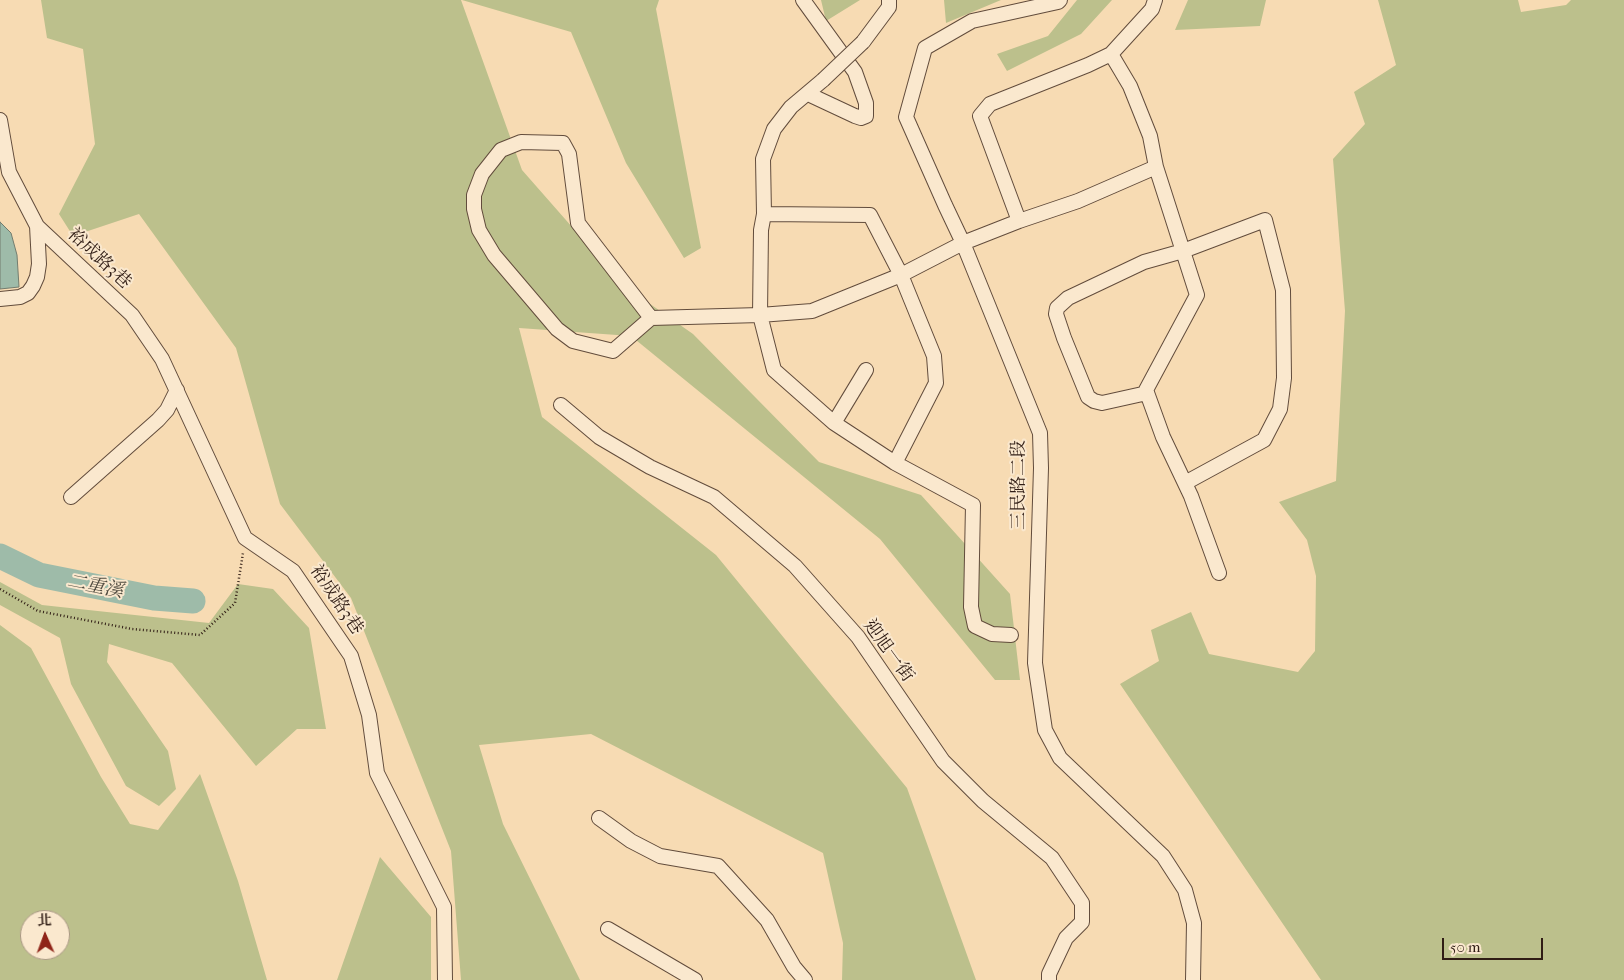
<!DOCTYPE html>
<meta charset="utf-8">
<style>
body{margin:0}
#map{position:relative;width:1624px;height:980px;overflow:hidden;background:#f7dbb3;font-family:"IM FELL French Canon","Noto Serif TC",serif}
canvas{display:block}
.north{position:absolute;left:20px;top:910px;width:50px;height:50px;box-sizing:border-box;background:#fae8ce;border:1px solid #a99784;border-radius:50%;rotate:358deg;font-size:14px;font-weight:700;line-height:20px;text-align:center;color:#301d15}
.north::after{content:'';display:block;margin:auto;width:18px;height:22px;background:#8f2418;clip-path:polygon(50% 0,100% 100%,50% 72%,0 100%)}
.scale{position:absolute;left:1442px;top:938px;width:101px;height:22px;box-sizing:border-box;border:2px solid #301d15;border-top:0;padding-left:6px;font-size:15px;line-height:18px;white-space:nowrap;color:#301d15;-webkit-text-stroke:4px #fae8ce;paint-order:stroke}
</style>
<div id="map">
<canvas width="1624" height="980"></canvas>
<div class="north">北</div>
<div class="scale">50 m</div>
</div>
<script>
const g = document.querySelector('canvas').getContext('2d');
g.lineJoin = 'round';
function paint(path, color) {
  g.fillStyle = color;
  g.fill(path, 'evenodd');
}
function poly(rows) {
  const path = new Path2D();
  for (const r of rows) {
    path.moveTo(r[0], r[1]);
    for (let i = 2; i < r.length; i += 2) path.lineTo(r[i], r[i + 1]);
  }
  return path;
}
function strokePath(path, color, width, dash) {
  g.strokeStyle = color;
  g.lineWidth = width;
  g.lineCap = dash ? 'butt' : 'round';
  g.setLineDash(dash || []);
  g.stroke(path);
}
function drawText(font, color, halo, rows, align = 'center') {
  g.font = font + ' "IM FELL French Canon","Noto Serif TC",serif';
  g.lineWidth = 4;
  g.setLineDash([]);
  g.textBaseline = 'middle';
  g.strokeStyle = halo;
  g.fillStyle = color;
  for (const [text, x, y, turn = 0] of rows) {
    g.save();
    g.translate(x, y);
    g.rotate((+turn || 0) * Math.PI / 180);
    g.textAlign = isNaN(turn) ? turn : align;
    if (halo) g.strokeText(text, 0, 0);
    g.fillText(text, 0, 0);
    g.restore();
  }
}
const green = poly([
 [41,0,461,0,522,170,623,285,693,334,819,462,921,495,1010,594,1020,680,995,680,880,539,631,336,519,328,542,417,716,555,907,788,976,980,842,980,843,943,823,853,591,734,479,745,503,824,580,980,461,980,451,851,351,598,280,504,236,348,139,214,73,236,59,214,95,144,83,49,47,38],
 [462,0,659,0,656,9,701,248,684,258,626,163,571,32],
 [821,0,860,0,826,21],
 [944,0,1001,0,946,23],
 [1077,0,1112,0,1081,34,1007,71,997,54,1048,36],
 [1188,0,1266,0,1260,26,1175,30],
 [1378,0,1518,0,1521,12,1566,5,1571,0,1624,0,1624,980,1321,980,1120,684,1159,661,1151,630,1191,612,1209,654,1298,672,1315,651,1316,576,1307,540,1279,502,1336,481,1345,311,1333,159,1365,124,1354,92,1396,65],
 [0,582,42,605,209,623,238,584,273,589,309,628,326,729,297,729,256,766,172,663,109,644,107,662,168,751,176,789,159,806,126,786,71,684,60,638,0,605],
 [0,625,31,648,101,777,130,824,158,830,200,774,238,881,267,980,0,980],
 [30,920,60,920,60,950,30,950],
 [380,857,431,917,431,980,337,980]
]);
const water = poly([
 [0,222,11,233,17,255,19,287,0,289,0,222]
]);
const river = poly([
 [0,556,39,575,154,598,193,601]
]);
const path = poly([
 [0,589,38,611,132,629,200,635,235,603,243,553]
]);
const minor = poly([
 [803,0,855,72,866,103,866,116,861,118,855,116,808,94],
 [1060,0,1058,2,972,21,925,48,906,117,945,205,963,243,1040,433,1041,468,1035,663,1045,730,1060,758,1163,856,1185,890,1194,923,1193,980],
 [1155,0,1152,9,1111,54,1130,86,1150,136,1156,167,1197,295,1146,390,1163,437,1191,496,1219,573],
 [863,42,889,7,889,0],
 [823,80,791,107,774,129,763,159,764,214,761,230,760,315,774,370,834,423,895,463,973,505,971,607,975,626,992,634,1011,635],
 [0,120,9,172,37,226,132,315,162,359,245,538,293,571,351,656,369,715,377,773,444,907,445,980],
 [764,214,870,215,901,275,934,356,936,383,895,463],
 [1019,221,980,116,990,104,1088,65,1111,54],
 [0,299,20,297,28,293,33,286,37,277,39,264,37,226],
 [651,318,578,223,569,154,563,143,521,142,501,150,482,174,474,195,474,209,479,230,494,255,557,329,573,341,613,351,651,318,760,315,812,311,901,275,963,243,1019,221,1078,201,1156,167],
 [1147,393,1102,403,1094,401,1088,397,1064,338,1056,314,1057,308,1068,298,1144,262,1183,251,1265,220,1283,290,1284,378,1280,409,1264,440,1185,483],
 [561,405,599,437,650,467,714,497,795,566,858,637,943,761,983,801,1052,858,1082,903,1082,922,1066,938,1049,974,1049,980],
 [834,423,866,370],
 [71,497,158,420,167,410,177,390],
 [599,818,631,841,660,856,718,866,767,920,794,967,805,980],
 [608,929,695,980]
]);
const minorBridge = poly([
 [823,80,863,42]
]);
const streetNames = [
 ["裕成路3巷",99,259,43],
 ["三民路二段",1020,485,-90],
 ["裕成路3巷",336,600,56],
 ["迎旭一街",888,651,54]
];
const waterNames = [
 ["二重溪",95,587,11]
];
paint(green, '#bcc08c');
paint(water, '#9ebba9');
strokePath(water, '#727c6e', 1);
strokePath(river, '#9ebba9', 25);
strokePath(minor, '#624c3c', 16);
strokePath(path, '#301d15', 2.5, [1, 2.5]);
strokePath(minor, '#fae8ce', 14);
strokePath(minorBridge, '#624c3c', 16, []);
strokePath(minorBridge, '#fae8ce', 14);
drawText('18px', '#301d15', '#fae8ce', streetNames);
drawText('italic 19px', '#514c41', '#fae8ce', waterNames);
</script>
